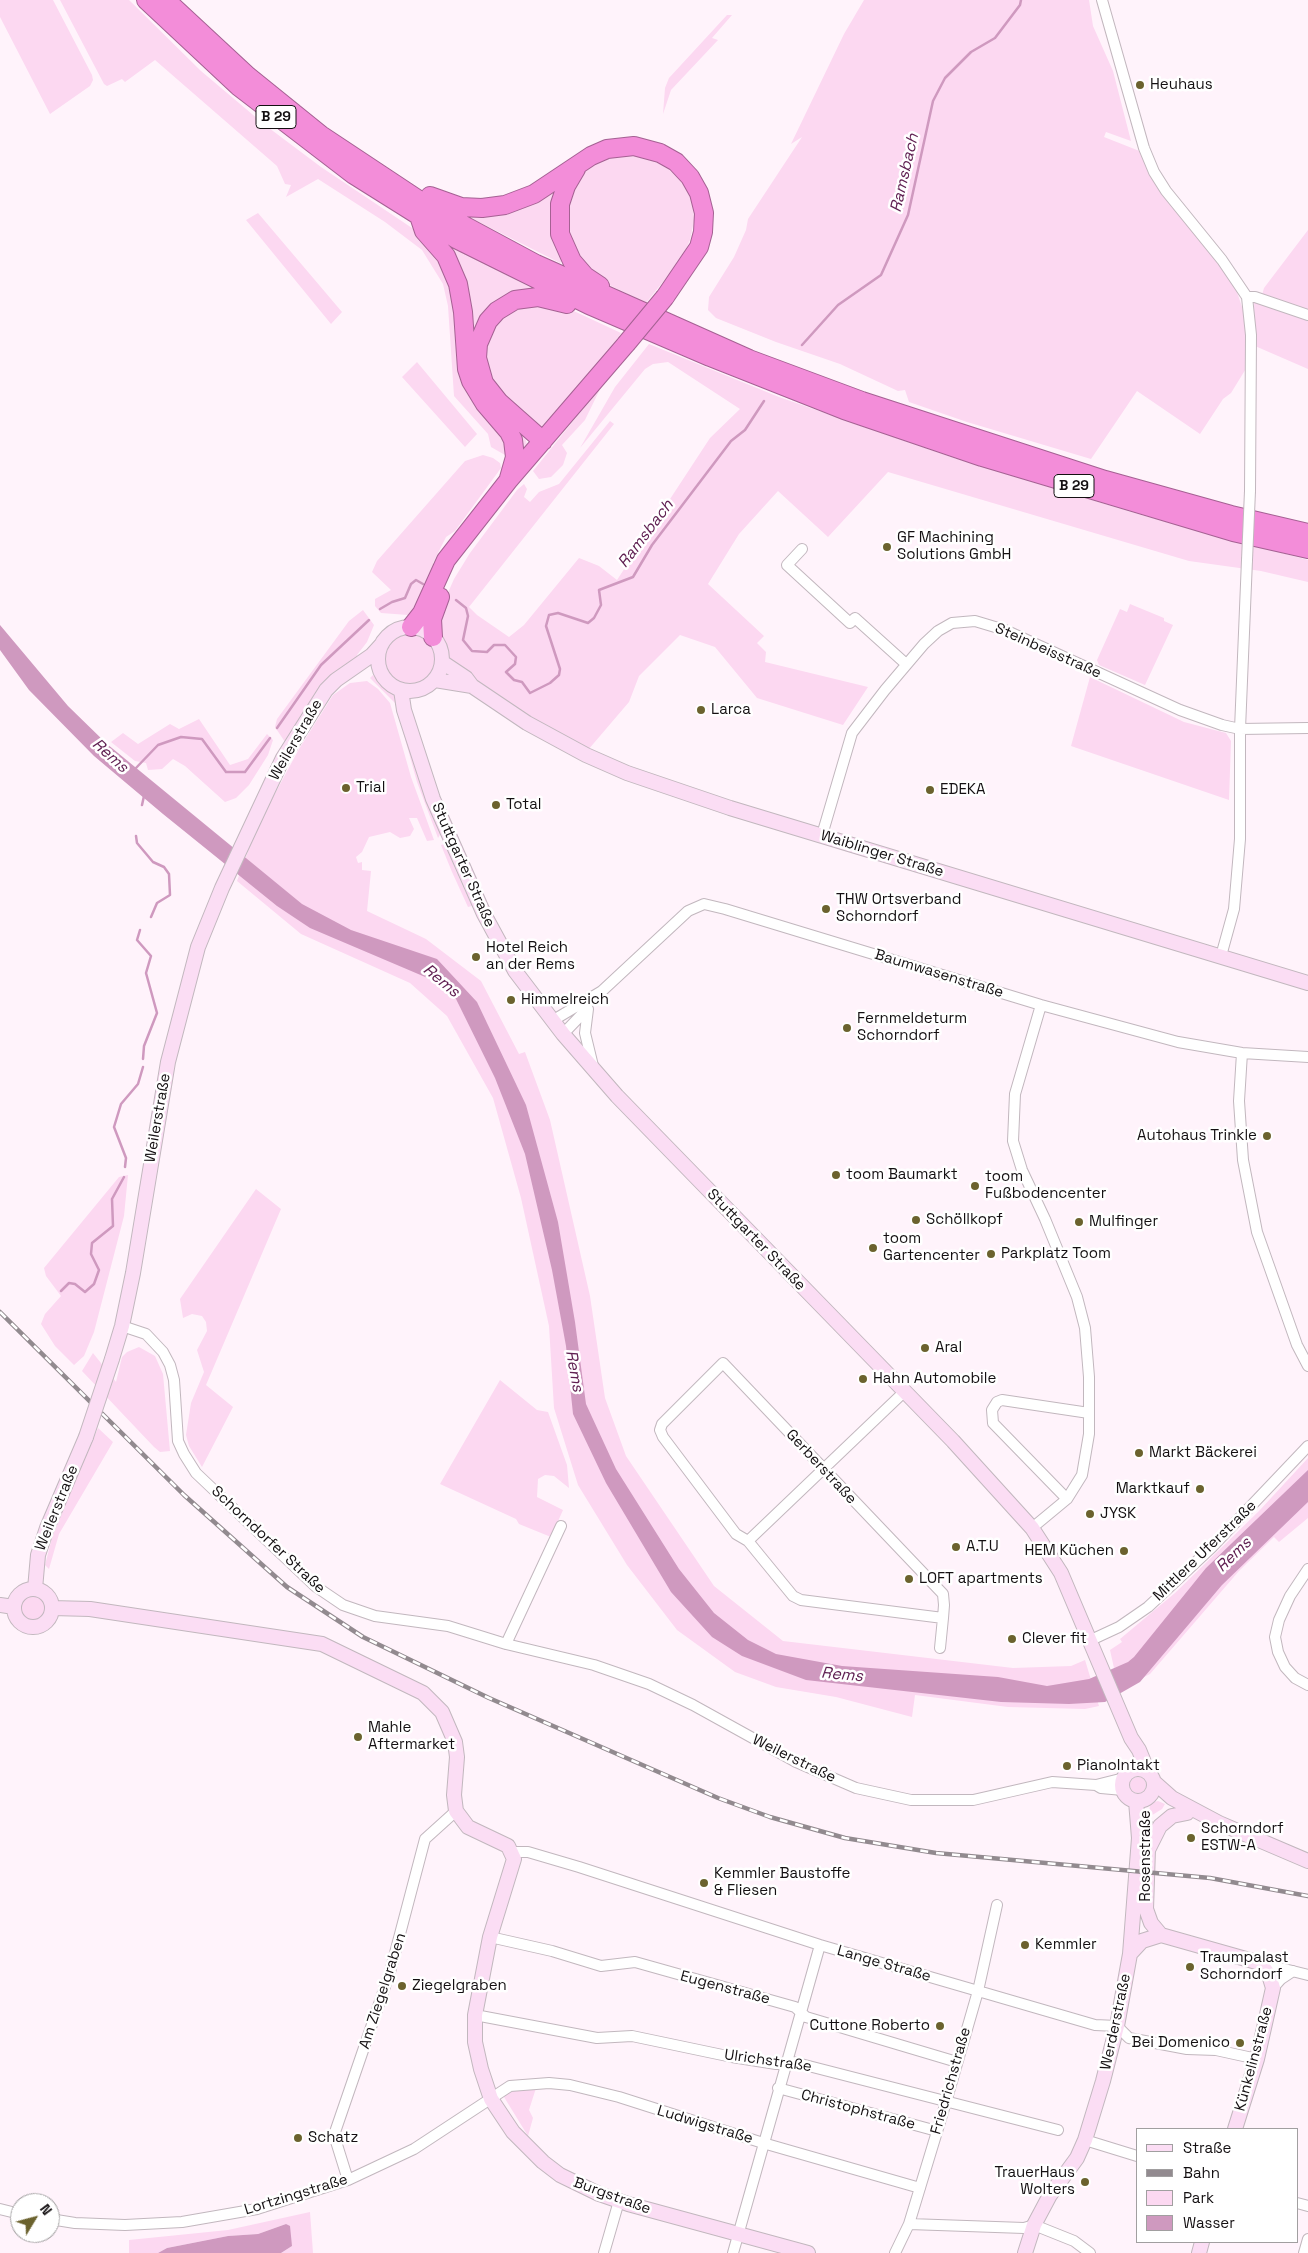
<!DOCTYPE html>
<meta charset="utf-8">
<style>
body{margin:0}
#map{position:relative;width:1308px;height:2253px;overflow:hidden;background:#fff3fb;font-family:"Space Grotesk",sans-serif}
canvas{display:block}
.legend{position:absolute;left:1136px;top:2128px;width:162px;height:115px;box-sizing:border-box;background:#fff;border:1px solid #a19fa0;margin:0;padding:6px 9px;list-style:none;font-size:15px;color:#141012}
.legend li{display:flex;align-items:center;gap:10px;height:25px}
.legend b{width:25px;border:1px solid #a19fa0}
.north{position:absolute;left:10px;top:2193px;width:50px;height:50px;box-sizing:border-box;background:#fff;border:1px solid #a19fa0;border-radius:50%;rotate:53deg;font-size:14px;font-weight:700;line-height:20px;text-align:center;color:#141012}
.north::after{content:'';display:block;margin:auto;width:18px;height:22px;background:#6b622e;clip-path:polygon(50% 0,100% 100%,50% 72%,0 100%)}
</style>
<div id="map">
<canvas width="1308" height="2253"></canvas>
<ul class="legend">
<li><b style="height:6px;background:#fbddf4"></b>Straße</li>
<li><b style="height:6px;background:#928a8f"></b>Bahn</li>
<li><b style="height:14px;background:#fcd8f1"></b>Park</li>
<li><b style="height:14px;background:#cf99bf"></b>Wasser</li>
</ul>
<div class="north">N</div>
</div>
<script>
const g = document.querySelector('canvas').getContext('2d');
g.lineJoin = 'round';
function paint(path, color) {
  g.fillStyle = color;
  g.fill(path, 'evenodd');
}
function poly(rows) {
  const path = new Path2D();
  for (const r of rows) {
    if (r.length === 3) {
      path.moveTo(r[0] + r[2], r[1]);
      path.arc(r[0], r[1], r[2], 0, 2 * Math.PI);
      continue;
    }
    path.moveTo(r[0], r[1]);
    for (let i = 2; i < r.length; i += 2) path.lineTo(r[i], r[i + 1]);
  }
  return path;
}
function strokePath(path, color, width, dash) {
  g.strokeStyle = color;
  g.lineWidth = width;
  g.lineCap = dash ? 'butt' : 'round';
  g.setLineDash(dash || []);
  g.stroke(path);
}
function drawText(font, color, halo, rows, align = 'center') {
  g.font = font + ' "Space Grotesk",sans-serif';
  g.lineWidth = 5;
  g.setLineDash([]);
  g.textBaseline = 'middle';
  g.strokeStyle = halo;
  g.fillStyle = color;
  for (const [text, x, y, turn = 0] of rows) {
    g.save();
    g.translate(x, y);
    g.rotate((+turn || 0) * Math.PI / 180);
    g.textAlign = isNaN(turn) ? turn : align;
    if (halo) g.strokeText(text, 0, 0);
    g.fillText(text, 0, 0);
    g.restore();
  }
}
const green = poly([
 [0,0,53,0,92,75,93,80,90,86,50,114,0,17],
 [60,0,129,0,201,71,265,125,321,167,415,230,444,265,504,434,505,455,491,447,488,434,454,396,448,306,443,284,422,250,385,222,318,179,286,197,291,185,285,184,277,166,155,60,125,82,122,79,107,86,104,84],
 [864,0,1089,0,1093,26,1113,71,1131,141,1106,132,1104,137,1142,152,1223,267,1236,289,1244,313,1248,340,1247,367,1231,393,1223,399,1200,434,1137,391,1091,459,967,422,909,402,905,390,898,391,840,364,776,342,716,318,708,310,709,297,734,257,746,230,748,219,802,137,791,144,844,34],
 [727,15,732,15,712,38,718,40,671,90,663,114,665,88,669,78],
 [648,154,675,171,686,185,693,203,694,221,690,240,682,258,646,303,595,278,583,265,566,228,571,190,581,174,595,162,611,155],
 [561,181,563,259,560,263,459,212],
 [258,213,342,312,331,324,246,220],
 [1308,230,1308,311,1262,295,1264,288],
 [452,246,535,290,514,294,491,307,475,330,471,354,472,367,477,381,485,396,523,433,526,440,527,445,517,457,513,431,484,397,475,383,470,366,467,303,462,281,448,251],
 [1254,301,1308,319,1308,369,1255,346],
 [518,304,563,306,621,333,613,347,542,426,536,427,492,386,482,345,485,332],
 [649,344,779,397,954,458,1141,515,1308,560,1308,582,1261,571,1189,561,888,472,828,537,778,491,739,534,708,584,764,636,757,643,766,652,765,662,868,687,843,725,757,698,715,647,680,635,639,676,629,702,588,750,563,739,450,663,445,647,437,635,439,613,454,579,470,553,517,490,524,484,527,489,524,497,530,502,539,492,559,484,610,421,614,424,469,607,477,615,509,637,524,625,579,558,599,566,617,580,710,438,740,409,668,362,653,364,645,369,580,448,615,387],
 [417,362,477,434,465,447,402,377],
 [602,385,585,420,562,445,567,453,563,465,551,477,539,479,533,471],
 [483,455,493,458,500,463,501,468,455,531,446,537,433,563,435,567,419,603,408,615,381,613,375,606,375,599,391,590,372,572,377,561,465,461],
 [1130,604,1164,618,1164,621,1173,625,1145,685,1099,665,1097,660,1120,609,1127,612],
 [363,610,374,625,367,642,357,655,358,660,285,742,275,727,277,719,349,621],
 [411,660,27],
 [373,675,387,686,398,701,431,810,441,833,438,838,417,782,395,703,370,678],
 [1090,677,1184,722,1226,733,1231,741,1229,800,1071,746],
 [367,681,378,689,390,703,411,777,434,840,427,841,417,818,409,818,414,829,410,836,400,838,390,832,369,837,362,852,356,857,358,863,362,862,362,870,371,871,367,911,426,939,481,981,519,1054,525,1052,550,1120,590,1296,605,1398,626,1456,714,1586,783,1641,1013,1668,1071,1666,1085,1660,1099,1706,1085,1709,1008,1707,915,1695,912,1717,836,1697,776,1687,735,1672,677,1630,627,1565,578,1485,554,1408,549,1326,521,1198,493,1098,447,1016,410,983,301,934,237,881,257,827,299,749,333,695,350,683],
 [199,719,230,765,248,759,267,734,273,740,268,755,249,785,236,798,225,802,185,766,173,759,162,769,148,770,146,763,135,761,111,742,123,733,138,744,170,724,179,729],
 [445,844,456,871,472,906,468,907,452,872,441,845],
 [128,1175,124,1216,94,1332,84,1356,74,1365,55,1346,41,1324,45,1314,61,1296,46,1276,44,1268,119,1177],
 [256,1189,281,1209,206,1385,233,1407,202,1467,189,1446,186,1435,191,1403,204,1372,197,1350,207,1331,206,1322,202,1316,192,1314,183,1318,180,1299],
 [139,1347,155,1356,163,1374,170,1451,160,1452,154,1447,82,1371,93,1353,116,1382,122,1357,127,1352],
 [500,1380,537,1410,548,1412,567,1465,569,1488,554,1476,545,1475,538,1479,537,1497,563,1510,551,1537,519,1524,516,1519,440,1484],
 [98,1428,113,1442,59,1534,49,1569,45,1565,55,1526],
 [1308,1458,1308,1518,1279,1542,1274,1537,1239,1571,1150,1674,1144,1677,1120,1666,1114,1668,1110,1650,1122,1642,1120,1639,1175,1593,1259,1511],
 [33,1610,14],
 [1138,1785,8],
 [1158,1801,1165,1804,1162,1809,1149,1817,1150,1803],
 [536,2088,529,2110,533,2118,528,2136,504,2097,512,2089],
 [310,2212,313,2253,281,2253,292,2246,286,2224,258,2234,228,2236,167,2248,158,2253,129,2253,129,2240,228,2230]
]);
const water = poly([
 [0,625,68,706,107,744,302,904,351,930,437,959,477,1002,526,1105,558,1222,575,1322,586,1404,616,1469,679,1569,714,1613,748,1640,776,1654,842,1666,998,1677,1047,1686,1089,1679,1128,1662,1134,1657,1206,1568,1308,1470,1308,1502,1222,1585,1140,1682,1105,1702,1069,1704,1001,1702,806,1680,742,1656,712,1637,671,1592,606,1483,573,1414,566,1346,552,1270,525,1154,495,1078,456,999,437,982,310,928,277,906,163,814,94,756,29,690,0,650],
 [286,2224,290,2226,292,2246,281,2253,158,2253,167,2248,228,2236,258,2234]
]);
const stream = poly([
 [802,345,838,305,881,275,908,215,933,101,945,78,971,52,995,38,1020,5,1021,0],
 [456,600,466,608,468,616,463,640,472,651,487,652,494,645,505,645,516,657,515,664,506,672,514,680,522,682,530,693,550,683,559,675,560,669,546,626,549,615,558,613,588,623,594,618,601,605,599,590,633,577,652,545,731,441,745,430,764,401],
 [380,609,392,602,405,598,411,584,416,580,423,584],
 [277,728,321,665,369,620],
 [135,769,158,745,181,737,202,739,226,772,245,772,270,738],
 [142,805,144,796],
 [136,836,137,843,153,862,164,867,169,874,170,895,157,903,151,917],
 [140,930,137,940,151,956,146,973,157,1013,144,1046,143,1059],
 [125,1167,126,1158,114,1127,121,1104,138,1084,143,1067],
 [61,1291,69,1283,75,1284,85,1292,94,1284,99,1270,91,1254,92,1243,113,1226,112,1199,124,1177]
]);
const street = poly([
 [1102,0,1144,148,1154,172,1166,191,1222,260,1247,297,1251,335,1250,491],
 [1247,297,1255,297,1308,315],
 [802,549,787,565,850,623,855,618,906,664],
 [822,835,852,733,885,690,924,644,938,631,952,623,975,621,1005,630,1180,710,1222,725,1240,729,1308,728],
 [1221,956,1234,909,1240,839,1240,729,1247,560],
 [588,1009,585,1033,593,1066],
 [552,1021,602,991,688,911,704,904,725,909,1041,1005,1178,1042,1242,1053,1308,1057],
 [563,1034,587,1009],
 [1242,1053,1239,1101,1243,1160,1257,1232,1297,1345,1308,1366],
 [122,1326,146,1334,163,1352,170,1365,174,1380,178,1441,184,1454,196,1473,315,1586,343,1605,375,1616,448,1626,506,1644,594,1665,649,1684,693,1705,796,1762,856,1788,911,1800,973,1800,1052,1782,1096,1785,1124,1778],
 [1067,1499,993,1423,992,1410,997,1402,1002,1400,1089,1413],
 [1032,1528,1067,1499,1082,1475,1089,1434,1089,1377,1085,1328,1077,1297,1045,1219,1022,1170,1013,1141,1015,1094,1041,1005],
 [748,1541,904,1392],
 [1308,1569,1290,1596,1279,1620,1275,1637,1278,1652,1285,1667,1295,1678,1308,1685],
 [1091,1640,1119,1627,1148,1607,1212,1547,1308,1446],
 [506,1644,561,1526],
 [940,1648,943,1618,944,1605,943,1594,723,1363,662,1424,660,1430,663,1437,736,1534,748,1541,793,1596,801,1600,943,1618],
 [1096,1785,1101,1788,1123,1790],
 [513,1852,528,1852,579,1867,820,1945,1095,2025,1117,2026,1129,2038,1187,2049,1216,2050,1257,2059],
 [490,1937,552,1951,601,1966,635,1962,795,2007,806,2017,957,2062],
 [1260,1963,1308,1975],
 [1273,1988,1281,1979,1293,1971],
 [475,2015,597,2038,632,2036,732,2057,776,2064,793,2062,1058,2130],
 [778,2088,937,2131],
 [1085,2140,1137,2156],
 [348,2180,334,2135,390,1972,425,1839,456,1811],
 [1297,2203,1308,2206],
 [0,2209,20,2214],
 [50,2219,75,2223,125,2225,182,2222,257,2209,348,2180,414,2149,510,2086,549,2083,570,2085,619,2097,763,2143,920,2188],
 [909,2224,1024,2228,1034,2225,1074,2241,1090,2253],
 [604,2253,619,2201],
 [733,2253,820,1945],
 [895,2253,909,2224,946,2102,978,1991,997,1905],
 [1304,2253,1308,2239]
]);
const secondary = poly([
 [410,659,32],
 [442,662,466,678,472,686,527,723,586,755,627,773,730,808,1308,983],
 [435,680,472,686],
 [401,690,404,710,433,799,484,914,515,971,563,1034,617,1096,953,1441,1032,1528,1061,1573,1131,1738,1139,1750,1148,1772],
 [112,1359,122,1326,133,1273,168,1062,198,947,222,888,283,758,326,690,336,680,372,655,382,644],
 [33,1608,19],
 [35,1589,38,1555,47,1528,86,1437],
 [0,1605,14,1607],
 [52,1608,90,1609,322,1644,423,1693,442,1712,455,1742,457,1757,454,1795,456,1811,468,1827,508,1846,514,1859,490,1937,475,2015,475,2042,481,2069,491,2099,513,2132,543,2162,560,2175,599,2194,628,2204,808,2253],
 [1138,1785,16],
 [1154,1782,1172,1798,1219,1823,1308,1861],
 [1146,1826,1148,1849,1146,1909,1151,1923,1161,1935,1260,1963,1269,1975,1273,1988,1257,2059,1235,2129],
 [1149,1848,1160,1826,1172,1816,1187,1813],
 [1130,1954,1142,1941,1161,1935],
 [1025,2253,1034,2225,1050,2195,1077,2158,1085,2140,1103,2081,1117,2026,1130,1954,1139,1838,1136,1801],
 [1199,2253,1202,2242]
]);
const highway = poly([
 [146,0,238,86,354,175,456,239,589,305,710,357,844,410,982,457,1233,532,1308,549],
 [166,0,248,76,321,135,428,206,536,264,749,359,862,401,1105,480,1231,515,1308,533],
 [576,169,566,186,560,204,560,234,572,261,585,276,600,286],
 [430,196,461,207,482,208,505,205,534,194,591,156,607,149,634,146,660,153,676,162,690,177,699,193,704,213,703,232,699,247,665,297],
 [420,219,424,231,446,256,458,284,463,312,467,369,471,381,485,404,509,432,513,440,515,457,509,478],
 [543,441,499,402,484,383,477,358,478,344,488,321,497,311,515,300,538,297,567,304],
 [411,627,422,613,446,560,508,481,626,344],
 [433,637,432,619,440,597]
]);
const rail = poly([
 [0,1312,184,1495,287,1587,363,1637,489,1698,718,1798,770,1817,845,1838,936,1853,1210,1878,1308,1896]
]);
const streetBridge = poly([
 [1247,560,1250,491]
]);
const secondaryBridge = poly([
 [86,1437,112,1359]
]);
const highwayBridge = poly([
 [626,344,665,297]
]);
const markers = [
 [1140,85,5,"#6b622e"],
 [887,547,5,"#6b622e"],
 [701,710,5,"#6b622e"],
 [346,788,5,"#6b622e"],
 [930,790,5,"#6b622e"],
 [496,805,5,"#6b622e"],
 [826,909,5,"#6b622e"],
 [476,957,5,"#6b622e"],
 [511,1000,5,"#6b622e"],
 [847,1028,5,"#6b622e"],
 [1267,1136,5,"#6b622e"],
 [836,1175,5,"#6b622e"],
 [975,1186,5,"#6b622e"],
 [916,1220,5,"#6b622e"],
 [1079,1222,5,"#6b622e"],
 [873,1248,5,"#6b622e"],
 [991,1254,5,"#6b622e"],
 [925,1348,5,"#6b622e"],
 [863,1379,5,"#6b622e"],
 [1139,1453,5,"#6b622e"],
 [1200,1489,5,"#6b622e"],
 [1090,1514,5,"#6b622e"],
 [956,1547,5,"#6b622e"],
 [1124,1551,5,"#6b622e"],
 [909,1579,5,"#6b622e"],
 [1012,1639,5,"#6b622e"],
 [358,1737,5,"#6b622e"],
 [1067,1766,5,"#6b622e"],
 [1191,1838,5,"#6b622e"],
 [704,1883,5,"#6b622e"],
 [1025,1945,5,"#6b622e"],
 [1190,1967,5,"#6b622e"],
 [402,1986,5,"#6b622e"],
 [940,2026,5,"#6b622e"],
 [1240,2043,5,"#6b622e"],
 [298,2138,5,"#6b622e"],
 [1085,2182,5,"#6b622e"]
];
const shields = [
 [276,117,40],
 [1074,486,40]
];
const shieldNames = [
 ["B 29",276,117],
 ["B 29",1074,486]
];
const poiNames = [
 ["Heuhaus",1150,85],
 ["GF Machining",897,538],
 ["Solutions GmbH",897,555],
 ["Larca",711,710],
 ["Trial",356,788],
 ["EDEKA",940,790],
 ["Total",506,805],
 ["THW Ortsverband",836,900],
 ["Schorndorf",836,917],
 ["Hotel Reich",486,948],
 ["an der Rems",486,965],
 ["Himmelreich",521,1000],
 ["Fernmeldeturm",857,1019],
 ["Schorndorf",857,1036],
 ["Autohaus Trinkle",1257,1136,"right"],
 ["toom Baumarkt",846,1175],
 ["toom",985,1177],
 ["Fußbodencenter",985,1194],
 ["Schöllkopf",926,1220],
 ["Mulfinger",1089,1222],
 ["toom",883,1239],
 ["Gartencenter",883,1256],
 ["Parkplatz Toom",1001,1254],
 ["Aral",935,1348],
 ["Hahn Automobile",873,1379],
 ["Markt Bäckerei",1149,1453],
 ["Marktkauf",1190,1489,"right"],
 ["JYSK",1100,1514],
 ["A.T.U",966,1547],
 ["HEM Küchen",1114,1551,"right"],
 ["LOFT apartments",919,1579],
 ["Clever fit",1022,1639],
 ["Mahle",368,1728],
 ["Aftermarket",368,1745],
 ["PianoIntakt",1077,1766],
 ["Schorndorf",1201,1829],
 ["ESTW-A",1201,1846],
 ["Kemmler Baustoffe",714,1874],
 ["& Fliesen",714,1891],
 ["Kemmler",1035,1945],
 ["Traumpalast",1200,1958],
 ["Schorndorf",1200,1975],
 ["Ziegelgraben",412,1986],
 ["Cuttone Roberto",930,2026,"right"],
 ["Bei Domenico",1230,2043,"right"],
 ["Schatz",308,2138],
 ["TrauerHaus",1075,2173,"right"],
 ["Wolters",1075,2190,"right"]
];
const streetNames = [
 ["Steinbeisstraße",1048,651,24],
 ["Weilerstraße",296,740,-60],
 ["Waiblinger Straße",882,854,17],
 ["Stuttgarter Straße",463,865,66],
 ["Baumwasenstraße",939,974,17],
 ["Weilerstraße",158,1118,-80],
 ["Stuttgarter Straße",756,1240,46],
 ["Gerberstraße",821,1467,47],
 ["Weilerstraße",57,1508,-68],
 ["Schorndorfer Straße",268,1540,43],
 ["Mittlere Uferstraße",1205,1551,-44],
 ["Weilerstraße",794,1759,26],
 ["Rosenstraße",1146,1856,-90],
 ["Lange Straße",884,1964,16],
 ["Eugenstraße",725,1988,15],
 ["Am Ziegelgraben",383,1991,-72],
 ["Werderstraße",1116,2022,-78],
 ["Künkelinstraße",1254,2059,-75],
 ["Ulrichstraße",768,2061,8],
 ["Friedrichstraße",951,2081,-74],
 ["Christophstraße",858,2110,15],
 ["Ludwigstraße",705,2125,17],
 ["Lortzingstraße",296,2195,-17],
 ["Burgstraße",612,2196,20]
];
const waterNames = [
 ["Ramsbach",905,173,-77],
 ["Ramsbach",646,534,-53],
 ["Rems",110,756,42],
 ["Rems",441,981,40],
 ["Rems",574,1371,80],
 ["Rems",1234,1555,-44],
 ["Rems",842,1675,5]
];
paint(green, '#fcd8f1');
paint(water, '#cf99bf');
strokePath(stream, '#cf99bf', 2.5);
strokePath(street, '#c2b7be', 12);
strokePath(secondary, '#c2b7be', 16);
strokePath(highway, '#a56193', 20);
strokePath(street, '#fff', 10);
strokePath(secondary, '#fbddf4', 14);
strokePath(highway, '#f38dd9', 18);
strokePath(rail, '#928a8f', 4.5);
strokePath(rail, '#fff', 2.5, [8]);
strokePath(streetBridge, '#c2b7be', 12, []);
strokePath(secondaryBridge, '#c2b7be', 16, []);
strokePath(highwayBridge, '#a56193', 20, []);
strokePath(streetBridge, '#fff', 10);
strokePath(secondaryBridge, '#fbddf4', 14);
strokePath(highwayBridge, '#f38dd9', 18);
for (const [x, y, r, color] of markers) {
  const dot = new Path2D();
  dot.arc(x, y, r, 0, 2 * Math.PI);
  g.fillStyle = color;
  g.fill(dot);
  strokePath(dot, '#fff', 2);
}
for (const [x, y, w] of shields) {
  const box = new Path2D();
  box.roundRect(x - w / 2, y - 11.5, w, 23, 4);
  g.fillStyle = '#fff';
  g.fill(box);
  strokePath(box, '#141012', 1);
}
drawText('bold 14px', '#141012', null, shieldNames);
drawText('15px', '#141012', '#fff', poiNames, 'left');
drawText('15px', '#141012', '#fff', streetNames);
drawText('italic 16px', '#602052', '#fff', waterNames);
</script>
